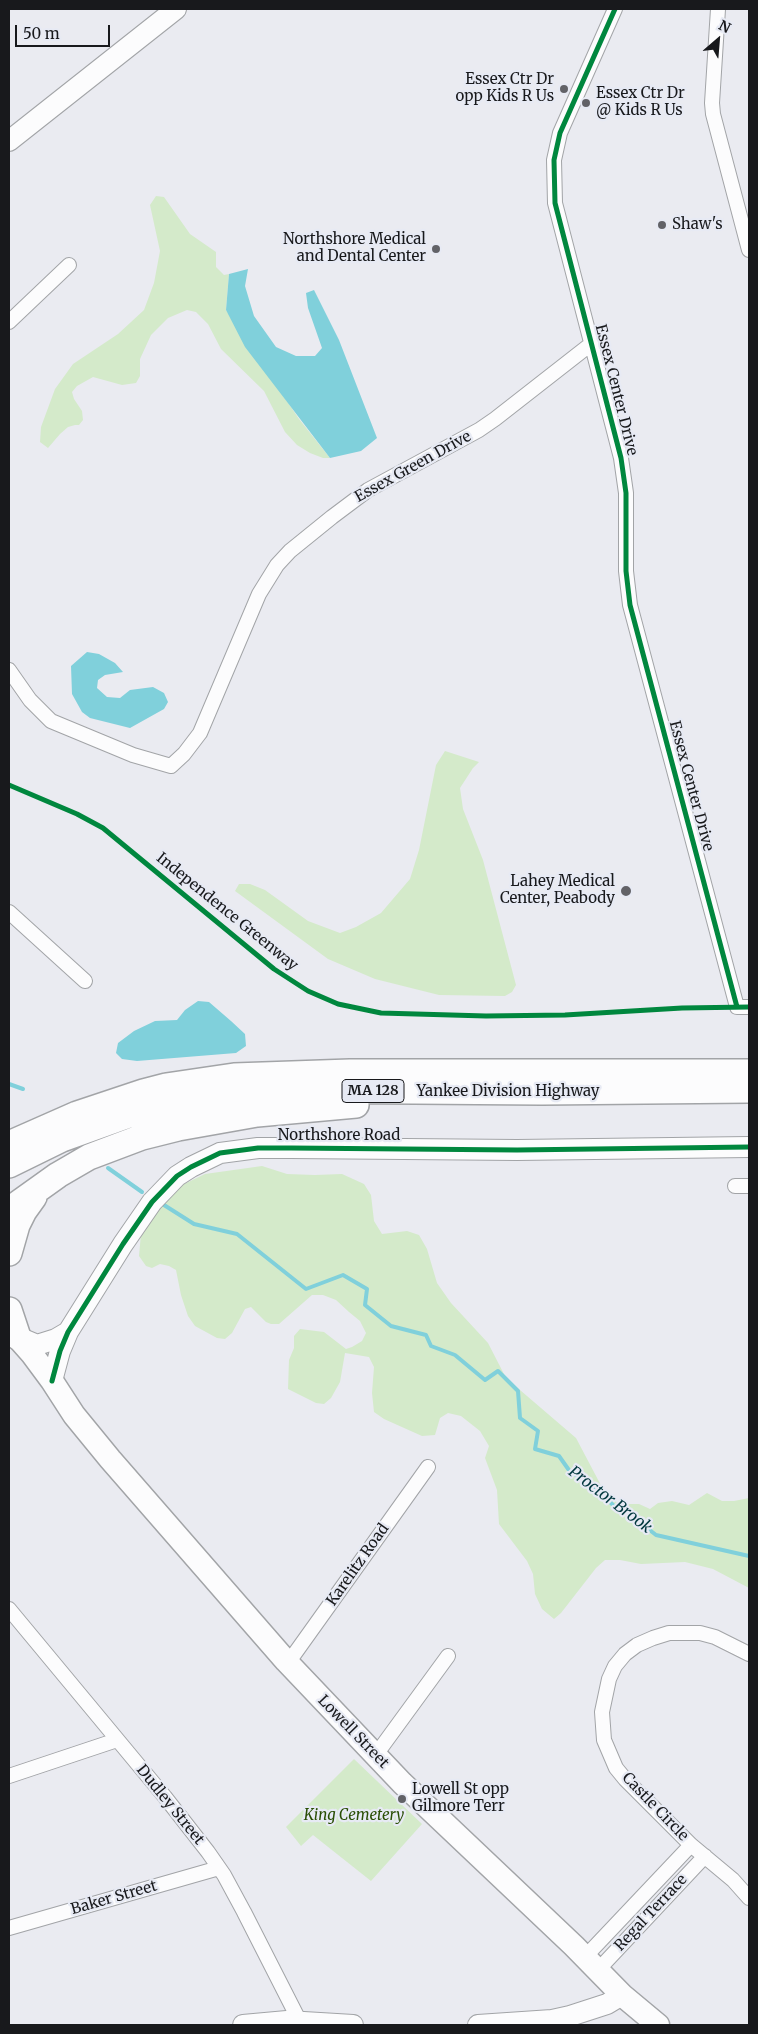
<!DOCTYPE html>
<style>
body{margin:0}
#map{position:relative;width:758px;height:2034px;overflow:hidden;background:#eaebf1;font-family:Merriweather,serif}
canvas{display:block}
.frame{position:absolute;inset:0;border:10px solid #18191c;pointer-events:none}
.north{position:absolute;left:693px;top:15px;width:50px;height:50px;-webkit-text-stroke:4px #e7eaf4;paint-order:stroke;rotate:27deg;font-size:14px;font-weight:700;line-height:20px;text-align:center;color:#18191c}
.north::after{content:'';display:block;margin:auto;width:18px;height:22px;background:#18191c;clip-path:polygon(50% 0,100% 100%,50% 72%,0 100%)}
.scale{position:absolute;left:15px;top:25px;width:95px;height:22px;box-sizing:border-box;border:2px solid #18191c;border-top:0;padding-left:6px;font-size:15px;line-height:18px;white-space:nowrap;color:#18191c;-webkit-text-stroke:4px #e7eaf4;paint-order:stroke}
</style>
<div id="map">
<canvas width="758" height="2034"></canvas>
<div class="frame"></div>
<div class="north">N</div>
<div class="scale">50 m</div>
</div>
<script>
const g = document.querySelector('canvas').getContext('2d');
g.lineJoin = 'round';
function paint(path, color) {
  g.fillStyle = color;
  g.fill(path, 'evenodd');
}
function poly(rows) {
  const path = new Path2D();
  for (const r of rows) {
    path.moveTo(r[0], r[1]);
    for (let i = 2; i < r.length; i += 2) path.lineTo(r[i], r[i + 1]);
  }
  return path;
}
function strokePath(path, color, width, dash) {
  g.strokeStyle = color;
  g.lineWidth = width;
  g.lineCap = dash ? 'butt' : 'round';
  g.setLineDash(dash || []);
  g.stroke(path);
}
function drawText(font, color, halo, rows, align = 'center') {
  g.font = font + ' Merriweather,serif';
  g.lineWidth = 4.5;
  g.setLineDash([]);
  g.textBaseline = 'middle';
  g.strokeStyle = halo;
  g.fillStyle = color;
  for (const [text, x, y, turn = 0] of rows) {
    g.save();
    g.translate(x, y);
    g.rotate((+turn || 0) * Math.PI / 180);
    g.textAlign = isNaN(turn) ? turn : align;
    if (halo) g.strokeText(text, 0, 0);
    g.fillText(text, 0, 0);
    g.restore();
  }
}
const green = poly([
 [156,196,164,197,190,234,216,252,216,267,224,275,229,274,226,310,299,419,330,458,323,458,310,453,297,445,285,432,264,391,221,349,208,324,196,312,187,310,168,318,151,335,140,359,140,376,136,383,122,385,93,377,77,386,72,392,74,399,82,411,83,420,79,425,75,425,68,427,60,434,48,448,40,442,41,427,55,389,73,364,118,334,144,310,154,283,160,251,150,205],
 [445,751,479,762,473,768,460,788,463,809,483,860,516,985,512,992,505,996,439,995,375,979,328,959,235,891,239,884,250,884,265,890,308,921,340,933,356,927,381,913,410,879,419,850,436,765],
 [262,1166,287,1174,315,1175,342,1174,364,1184,371,1195,374,1221,382,1234,407,1231,419,1235,427,1249,437,1283,451,1303,488,1343,506,1378,576,1438,605,1493,619,1504,639,1504,650,1509,658,1503,672,1501,689,1505,707,1493,722,1501,734,1501,749,1498,749,1588,713,1569,685,1562,641,1564,620,1560,605,1560,596,1568,561,1613,554,1619,542,1609,535,1594,533,1574,527,1561,499,1524,497,1490,485,1458,489,1446,480,1431,461,1416,448,1413,440,1418,435,1435,422,1436,384,1419,374,1412,372,1393,374,1367,369,1357,345,1353,340,1382,331,1398,324,1404,316,1403,288,1389,289,1360,294,1348,294,1336,300,1329,324,1332,346,1349,352,1347,362,1341,366,1333,360,1321,349,1312,336,1300,323,1295,312,1295,279,1324,271,1324,266,1322,251,1307,245,1309,232,1333,225,1339,217,1338,195,1326,188,1316,181,1295,176,1270,169,1266,160,1264,152,1268,146,1266,139,1256,141,1234,160,1207,182,1185,205,1174],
 [354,1759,422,1824,371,1881,313,1835,301,1846,286,1827]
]);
const water = poly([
 [248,269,245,286,254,316,276,347,296,356,315,356,322,348,308,308,306,293,314,290,339,340,377,438,361,451,330,458,245,347,226,310,229,274],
 [87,652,99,654,115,663,123,672,105,675,98,680,97,688,107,697,120,698,130,690,153,687,164,693,168,702,164,709,130,728,90,718,82,712,72,694,71,666],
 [198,1001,209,1002,231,1021,245,1034,246,1046,236,1053,137,1061,122,1059,116,1053,118,1043,134,1031,155,1021,177,1020,185,1010]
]);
const stream = poly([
 [9,1084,23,1089],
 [108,1168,142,1192],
 [164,1205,194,1224,237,1234,306,1289,343,1275,367,1289,365,1305,391,1326,426,1335,431,1346,455,1355,485,1380,498,1371,518,1391,520,1418,538,1431,535,1449,559,1456,571,1473,588,1480,618,1510,627,1512,656,1535,749,1556]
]);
const street = poly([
 [615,9,560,133,554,160,555,203,621,458,626,493,626,571,630,605,737,1007,749,1007],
 [718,9,712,103,713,114,749,250],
 [9,322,69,265],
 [9,670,30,700,51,721,133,755,171,766,184,754,200,733,259,594,277,565,290,551,332,517,368,490,479,430,495,419,591,344],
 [9,912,85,981],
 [735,1186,749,1186],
 [9,1609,165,1797,208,1852,224,1875,244,1912,300,2022],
 [749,1654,715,1637,700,1633,669,1633,653,1638,637,1645,625,1654,615,1666,609,1679,602,1712,604,1740,616,1768,625,1779,691,1845,733,1880,749,1898],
 [288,1663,428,1467],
 [375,1756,448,1656],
 [9,1776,117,1740],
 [9,1928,219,1868],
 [585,1957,691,1845],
 [598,1970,705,1856]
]);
const secondary = poly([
 [9,141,176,9],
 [18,1337,37,1345,56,1339,68,1332],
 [52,1381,60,1351,68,1332,123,1244,152,1202,177,1176,191,1167,220,1153,258,1148,291,1148,517,1150,749,1147],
 [243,2025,287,2021,353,2025],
 [478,2025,552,2020,570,2016,607,2004,622,1995]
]);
const primary = poly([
 [9,1328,32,1354,52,1381,74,1415,110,1459,286,1661,402,1783,574,1946,622,1995,658,2025]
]);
const highway = poly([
 [9,1144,77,1114,143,1092,166,1086,234,1076,350,1072,749,1072],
 [9,1165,62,1139,126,1116,172,1104,240,1093,286,1090,542,1092,749,1090],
 [9,1210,58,1175,89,1157,142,1137,178,1128,257,1114,356,1105],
 [9,1253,17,1225,24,1211,34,1197],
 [9,1310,18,1337]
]);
const cycleway = poly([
 [615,9,560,133,554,160,555,203,621,458,626,493,626,571,630,605,737,1007],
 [9,785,77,814,103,828,274,969,308,991,338,1004,381,1013,486,1016,565,1015,682,1008,749,1007],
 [52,1381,60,1351,68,1332,123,1244,152,1202,177,1176,191,1167,220,1153,258,1148,291,1148,517,1150,749,1147]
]);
const markers = [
 [564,89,5,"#626267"],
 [586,103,5,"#626267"],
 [662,225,5,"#626267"],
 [436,249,5,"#626267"],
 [626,891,6,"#626267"],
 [402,1799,5,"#626267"]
];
const shields = [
 [373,1091,62]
];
const shieldNames = [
 ["MA 128",373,1091]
];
const poiNames = [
 ["Essex Ctr Dr",554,80],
 ["opp Kids R Us",554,97],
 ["Essex Ctr Dr",596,94,"left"],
 ["@ Kids R Us",596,111,"left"],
 ["Shaw's",672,225,"left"],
 ["Northshore Medical",426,240],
 ["and Dental Center",426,257],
 ["Lahey Medical",615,882],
 ["Center, Peabody",615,899],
 ["Lowell St opp",412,1790,"left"],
 ["Gilmore Terr",412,1807,"left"]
];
const streetNames = [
 ["Essex Center Drive",616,390,76],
 ["Essex Green Drive",413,467,-29],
 ["Essex Center Drive",691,786,75],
 ["Independence Greenway",227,912,39],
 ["Yankee Division Highway",508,1092],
 ["Northshore Road",339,1136],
 ["Karelitz Road",358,1565,-55],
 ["Lowell Street",353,1732,46],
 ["Dudley Street",170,1805,51],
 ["Castle Circle",655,1807,46],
 ["Baker Street",114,1898,-16],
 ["Regal Terrace",651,1913,-47]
];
const parkNames = [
 ["King Cemetery",354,1816]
];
const waterNames = [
 ["Proctor Brook",610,1500,37]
];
paint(green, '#d4eaca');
paint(water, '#80d0db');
strokePath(stream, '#80d0db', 4);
strokePath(street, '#a2a4a7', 16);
strokePath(secondary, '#a2a4a7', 22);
strokePath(primary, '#a2a4a7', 25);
strokePath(highway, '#a2a4a7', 28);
strokePath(street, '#fcfcfd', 14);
strokePath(secondary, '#fcfcfd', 20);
strokePath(primary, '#fcfcfd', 22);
strokePath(highway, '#fcfcfd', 25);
strokePath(cycleway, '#00873e', 5);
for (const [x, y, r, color] of markers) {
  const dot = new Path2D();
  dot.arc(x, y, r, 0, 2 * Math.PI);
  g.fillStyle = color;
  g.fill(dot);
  strokePath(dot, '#e7eaf4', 2);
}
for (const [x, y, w] of shields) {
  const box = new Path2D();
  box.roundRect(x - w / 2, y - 11.5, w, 23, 4);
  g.fillStyle = '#e7eaf4';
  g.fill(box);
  strokePath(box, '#18191c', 1);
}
drawText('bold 14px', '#18191c', null, shieldNames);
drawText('15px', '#18191c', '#e7eaf4', poiNames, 'right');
drawText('15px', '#18191c', '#e7eaf4', streetNames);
drawText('italic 15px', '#294e04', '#e7eaf4', parkNames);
drawText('italic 16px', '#00373d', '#e7eaf4', waterNames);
</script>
